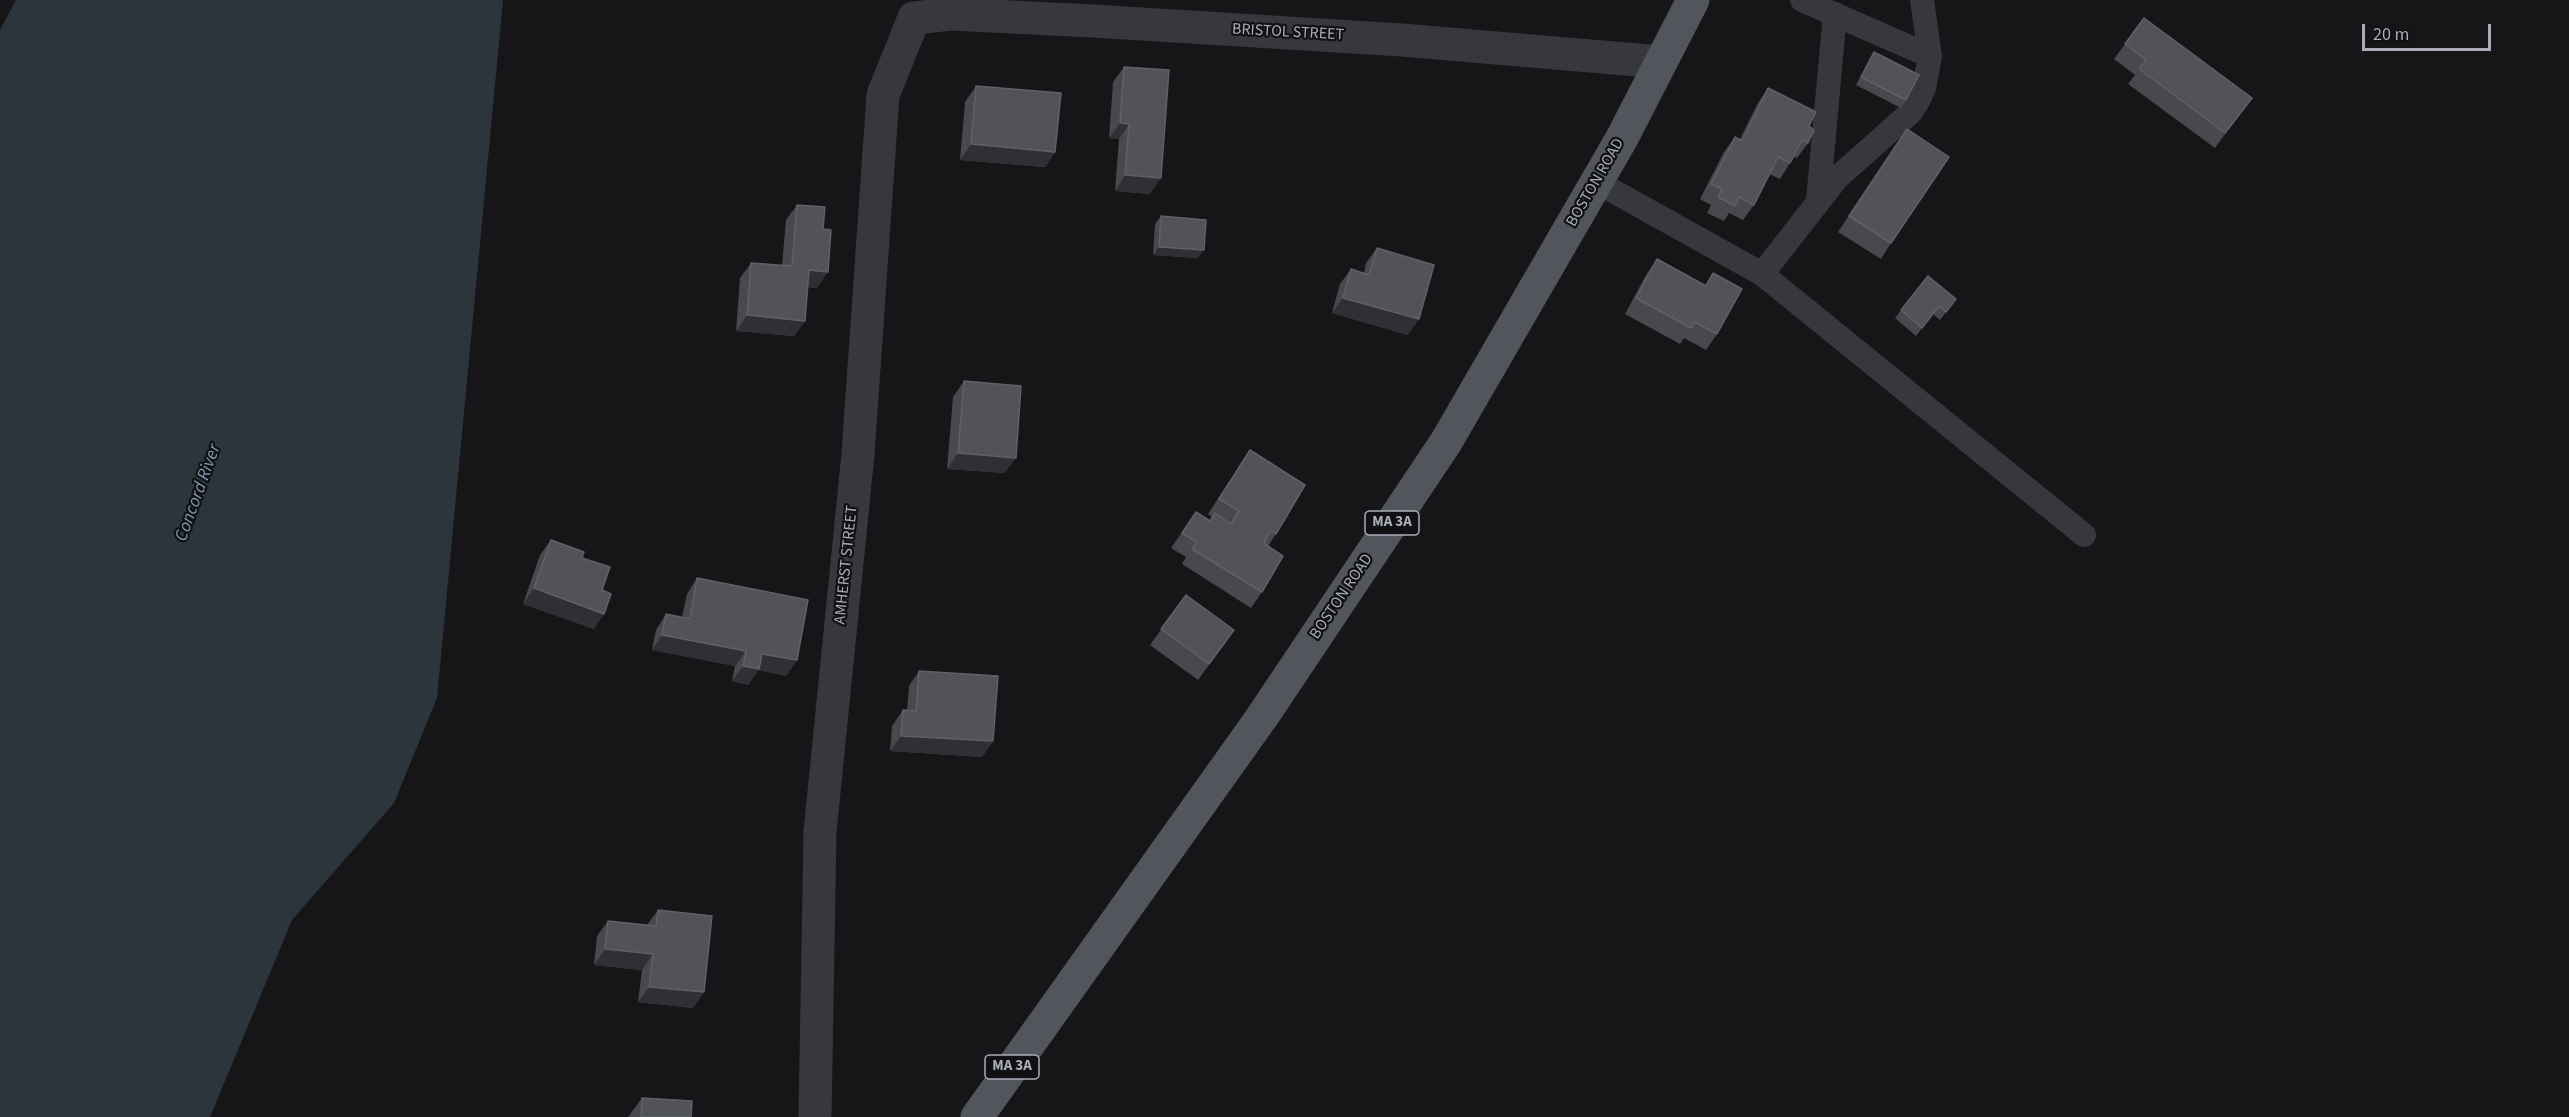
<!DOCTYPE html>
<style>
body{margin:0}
#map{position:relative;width:2569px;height:1117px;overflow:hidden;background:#161618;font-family:"Source Sans 3",sans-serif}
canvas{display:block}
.scale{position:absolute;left:2362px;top:24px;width:129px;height:27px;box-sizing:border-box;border:3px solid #a8adb8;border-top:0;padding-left:8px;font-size:18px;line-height:21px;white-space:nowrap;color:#a8adb8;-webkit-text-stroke:4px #111113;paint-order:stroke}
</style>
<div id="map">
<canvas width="2569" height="1117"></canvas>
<div class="scale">20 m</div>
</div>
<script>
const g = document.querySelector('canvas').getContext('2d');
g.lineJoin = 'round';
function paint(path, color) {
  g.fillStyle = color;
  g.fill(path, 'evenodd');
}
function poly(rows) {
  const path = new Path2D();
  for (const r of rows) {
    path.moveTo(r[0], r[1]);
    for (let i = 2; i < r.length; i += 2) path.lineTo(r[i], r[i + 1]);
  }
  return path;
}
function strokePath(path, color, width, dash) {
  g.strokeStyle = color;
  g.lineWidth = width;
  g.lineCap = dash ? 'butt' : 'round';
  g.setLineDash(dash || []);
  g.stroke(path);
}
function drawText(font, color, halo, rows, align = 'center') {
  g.font = font + ' "Source Sans 3",sans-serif';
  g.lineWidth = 4.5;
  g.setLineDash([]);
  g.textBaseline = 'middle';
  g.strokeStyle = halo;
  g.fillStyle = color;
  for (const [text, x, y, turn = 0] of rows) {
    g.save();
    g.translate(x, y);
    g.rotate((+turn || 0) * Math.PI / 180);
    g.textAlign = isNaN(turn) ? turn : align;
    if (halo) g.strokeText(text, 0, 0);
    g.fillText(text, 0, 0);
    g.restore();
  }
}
const water = poly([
 [16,0,503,0,437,698,394,803,292,920,210,1117,0,1117,0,30]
]);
const service = poly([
 [1802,0,1930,56],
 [1597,182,1762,274,1837,178,1910,113,1918,101,1924,88,1930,56,1922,0],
 [1818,201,1835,14],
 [1762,274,2084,535]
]);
const minor = poly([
 [815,1117,820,832,858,454,883,95,914,18,951,14,1093,21,1402,40,1661,62]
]);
const primary = poly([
 [977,1117,1262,717,1446,442,1622,138,1693,0]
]);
const wall = poly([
 [2125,44,2252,98,2215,148,2128,84,2135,75,2114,59],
 [1874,52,1906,100,1901,108,1856,85,1869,60],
 [1124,67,1150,194,1115,191,1119,139,1109,138,1113,82],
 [976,86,1055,152,1045,167,960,160,965,102],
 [1768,88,1809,126,1808,143,1797,158,1794,157,1790,163,1780,179,1769,174,1754,205,1743,220,1729,213,1724,221,1707,213,1711,205,1700,199,1724,152,1735,137,1740,139,1758,103],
 [1907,129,1891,243,1881,259,1838,232],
 [797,205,817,288,808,287,805,321,794,336,736,331,740,278,751,263,782,265,786,220],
 [1161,216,1198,258,1153,255,1155,224],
 [1377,248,1408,335,1332,313,1340,284,1351,269,1364,273,1366,263],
 [1657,259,1705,285,1713,273,1717,334,1706,350,1684,338,1680,344,1625,314,1646,275],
 [1928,276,1950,307,1940,320,1933,314,1916,336,1895,318],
 [964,381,1005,473,947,469,953,397],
 [1250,450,1276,534,1268,546,1262,592,1251,608,1182,564,1186,557,1171,548,1196,512,1210,521,1212,517,1208,514],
 [551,540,582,558,602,590,594,629,523,604,540,555],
 [697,578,797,660,786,676,758,670,748,685,732,681,735,666,652,650,656,630,666,614,682,617,687,594],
 [1186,595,1234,630,1198,680,1150,645],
 [919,671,993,741,982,757,890,751,892,726,903,710,907,711,909,686],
 [658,910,704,992,693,1008,638,1002,642,970,594,965,597,936,608,921,647,925],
 [642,1098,691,1117,628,1117]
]);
const shadedWall = poly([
 [2252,98,2241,113,2215,148,2225,133],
 [1120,123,1129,124,1119,139,1109,138],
 [971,144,1055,152,1045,167,960,160],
 [1125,175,1161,178,1150,194,1115,191],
 [1159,247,1204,250,1198,258,1153,255],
 [809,270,828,272,817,288,798,286],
 [1343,298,1419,319,1408,335,1332,313],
 [747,315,805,321,794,336,736,331],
 [958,453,1016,458,1005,473,947,469],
 [534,588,604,614,594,629,523,604],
 [662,635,746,651,735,666,652,650],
 [762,654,797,660,786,676,758,670,748,685,732,681,743,666],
 [901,736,993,741,982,757,890,751],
 [605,949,653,954,642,970,594,965],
 [649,987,704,992,693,1008,638,1002]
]);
const building = poly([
 [2144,18,2252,98,2225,133,2139,69,2146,60,2125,44,2144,18],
 [1874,52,1919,75,1906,100,1861,77,1874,52],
 [1124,67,1169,70,1161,178,1125,175,1129,124,1120,123,1124,67],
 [976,86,1061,93,1055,152,971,144,976,86],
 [1768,88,1816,112,1809,126,1814,130,1808,143,1802,140,1790,163,1778,157,1754,205,1739,197,1735,206,1718,197,1722,189,1711,184,1735,137,1742,141,1768,88],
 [1907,129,1949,157,1891,243,1849,216,1907,129],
 [797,205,825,207,823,229,831,230,828,272,809,270,805,321,747,315,751,263,792,266,797,205],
 [1161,216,1206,220,1204,250,1159,247,1161,216],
 [1377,248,1434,265,1419,319,1343,298,1351,269,1369,275,1377,248],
 [1657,259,1706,286,1713,273,1742,289,1717,334,1694,322,1691,328,1636,298,1657,259],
 [1928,276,1956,299,1946,312,1939,306,1922,328,1901,310,1928,276],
 [964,381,1021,386,1016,458,958,453,964,381],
 [1250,450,1305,485,1276,534,1271,530,1264,543,1283,556,1262,592,1192,549,1197,542,1182,533,1196,512,1210,521,1215,513,1231,524,1239,511,1219,499,1250,450],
 [551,540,584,552,582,558,610,567,602,590,611,594,604,614,534,588,551,540],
 [697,578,808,600,797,660,762,654,759,669,743,666,746,651,662,635,666,614,690,619,697,578],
 [1186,595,1234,630,1209,664,1161,629,1186,595],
 [919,671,998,676,993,741,901,736,903,710,916,711,919,671],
 [658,910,712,916,704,992,649,987,653,954,605,949,608,921,656,926,658,910],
 [642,1098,692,1101,691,1117,641,1117,642,1098]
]);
const shields = [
 [1392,523,54],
 [1012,1067,54]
];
const shieldNames = [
 ["MA 3A",1392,523],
 ["MA 3A",1012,1067]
];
const streetNames = [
 ["BRISTOL STREET",1288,33,3],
 ["BOSTON ROAD",1596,183,-60],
 ["AMHERST STREET",847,565,-84],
 ["BOSTON ROAD",1342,597,-56]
];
const waterNames = [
 ["Concord River",199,493,-70]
];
paint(water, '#2c353c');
strokePath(service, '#37383d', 24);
strokePath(minor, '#37383d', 33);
strokePath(primary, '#53555c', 33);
paint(wall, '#47494d');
paint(shadedWall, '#2f3033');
paint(building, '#525359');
strokePath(building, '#5f6168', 1.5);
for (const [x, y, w] of shields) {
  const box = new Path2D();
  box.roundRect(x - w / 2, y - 12, w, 24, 4.5);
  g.fillStyle = '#111113';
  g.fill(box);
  strokePath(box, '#a8adb8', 1.5);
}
drawText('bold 15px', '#a8adb8', null, shieldNames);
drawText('16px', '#a8adb8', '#111113', streetNames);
drawText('italic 18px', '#7f9bb3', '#111113', waterNames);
</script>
